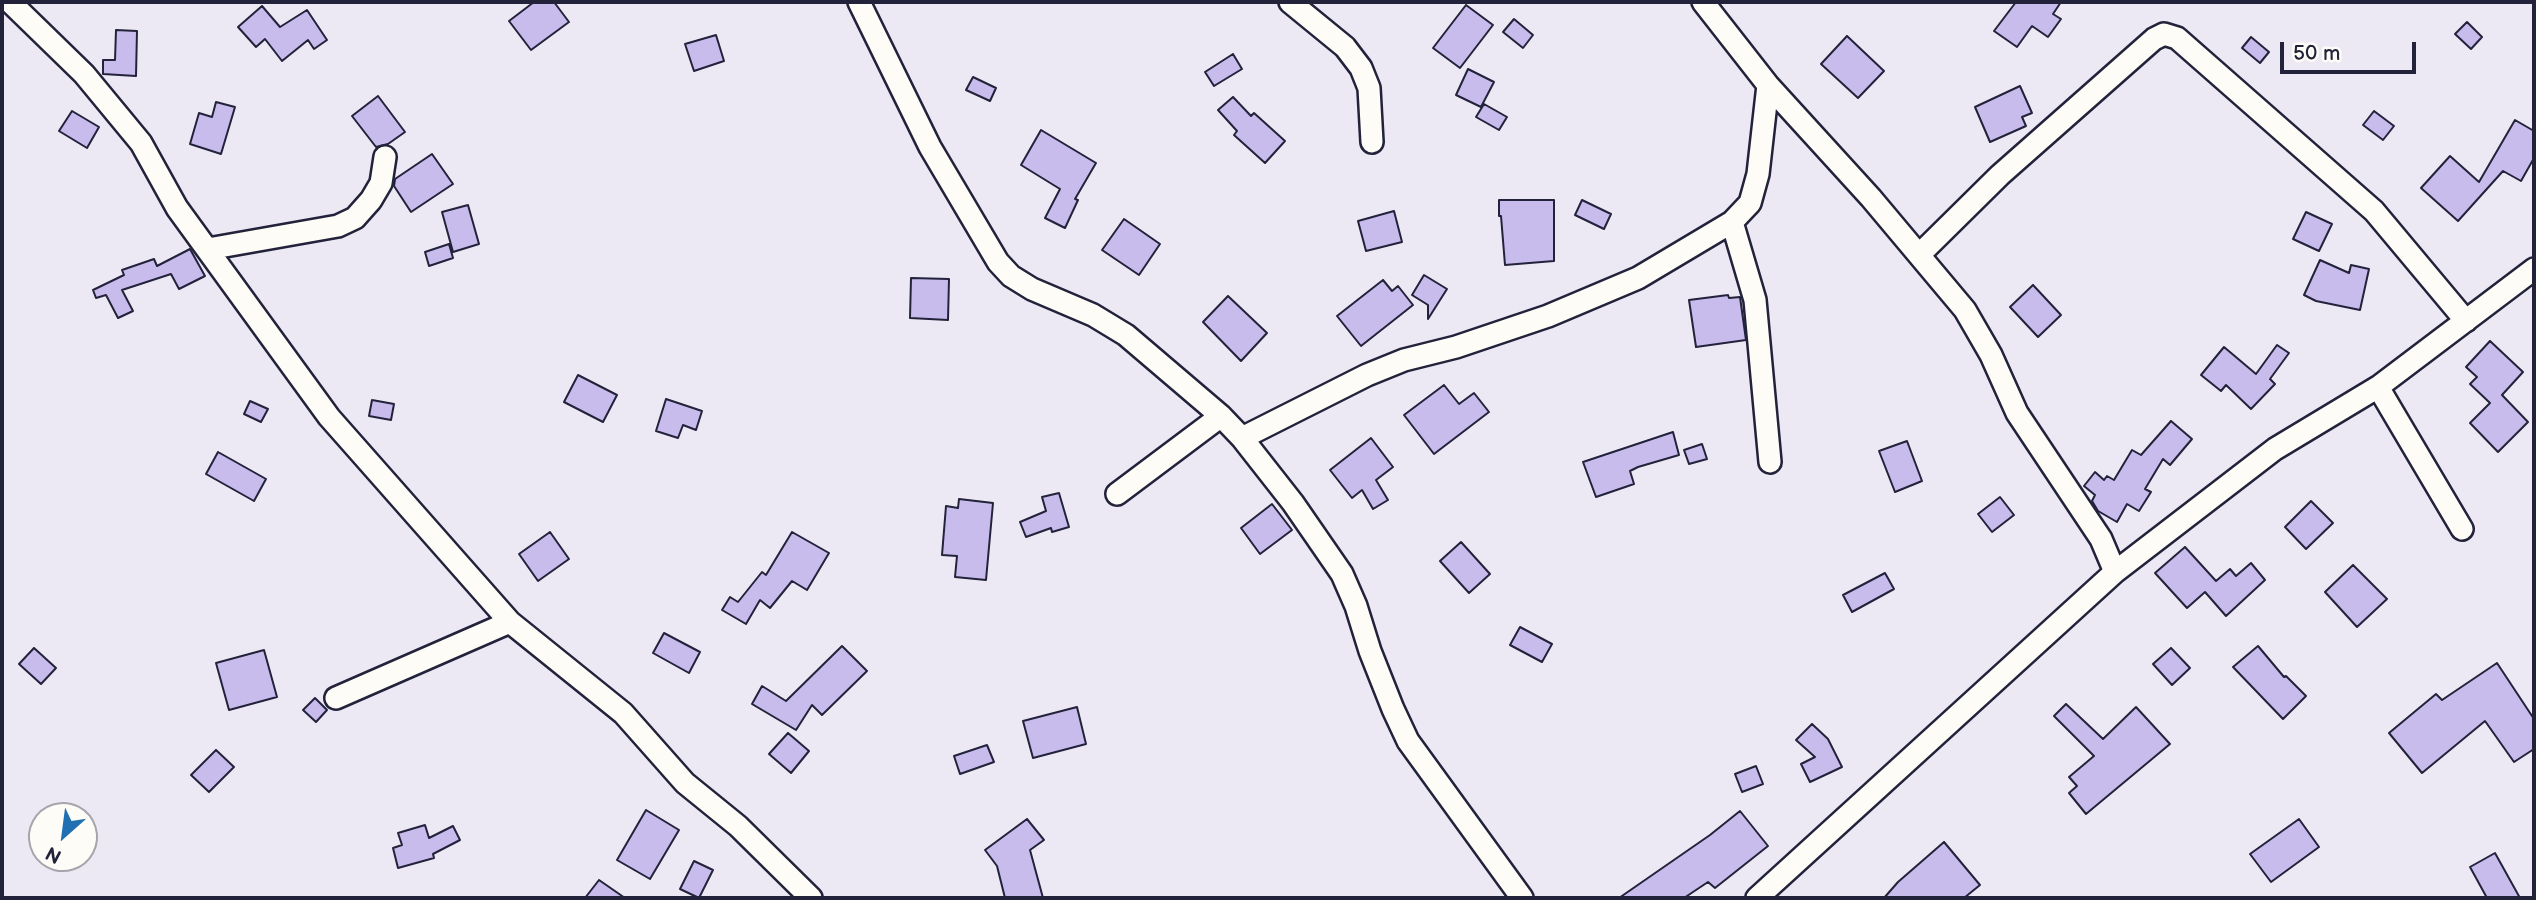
<!DOCTYPE html>
<style>
body{margin:0}
#map{position:relative;width:2536px;height:900px;overflow:hidden;background:#ede9f4;font-family:"Balsamiq Sans",sans-serif}
canvas{display:block}
.frame{position:absolute;inset:0;border:4px solid #22223b;pointer-events:none}
.north{position:absolute;left:28px;top:802px;width:70px;height:70px;box-sizing:border-box;background:#fdfcf7;border:2px solid #a5a5ac;border-radius:50%;rotate:208deg;font-size:19px;font-weight:700;line-height:28px;text-align:center;color:#22223b}
.north::after{content:'';display:block;margin:auto;width:24px;height:32px;background:#1f6fb2;clip-path:polygon(50% 0,100% 100%,50% 72%,0 100%)}
.scale{position:absolute;left:2280px;top:42px;width:136px;height:32px;box-sizing:border-box;border:4px solid #22223b;border-top:0;padding-left:9px;font-size:21px;line-height:24px;white-space:nowrap;color:#22223b;-webkit-text-stroke:5px #fdfcf7;paint-order:stroke}
</style>
<div id="map">
<canvas width="2536" height="900"></canvas>
<div class="frame"></div>
<div class="north">N</div>
<div class="scale">50 m</div>
</div>
<script>
const g = document.querySelector('canvas').getContext('2d');
g.lineJoin = 'round';
function paint(path, color) {
  g.fillStyle = color;
  g.fill(path, 'evenodd');
}
function poly(rows) {
  const path = new Path2D();
  for (const r of rows) {
    path.moveTo(r[0], r[1]);
    for (let i = 2; i < r.length; i += 2) path.lineTo(r[i], r[i + 1]);
  }
  return path;
}
function strokePath(path, color, width, dash) {
  g.strokeStyle = color;
  g.lineWidth = width;
  g.lineCap = dash ? 'butt' : 'round';
  g.setLineDash(dash || []);
  g.stroke(path);
}
const building = poly([
 [534,2,554,2,569,22,531,50,509,21,534,2],
 [2016,2,2061,2,2053,14,2061,19,2048,37,2032,26,2017,47,1994,31,2016,2],
 [1466,5,1493,25,1460,68,1433,48,1466,5],
 [262,6,280,27,307,10,327,40,314,49,308,40,282,61,265,39,256,47,238,27,262,6],
 [1514,19,1533,35,1523,48,1503,32,1514,19],
 [2467,22,2482,37,2471,49,2455,34,2467,22],
 [116,30,137,31,136,76,103,74,103,60,115,60,116,30],
 [716,35,724,61,694,71,685,44,716,35],
 [1847,36,1884,71,1858,98,1821,64,1847,36],
 [2251,37,2269,52,2260,63,2242,48,2251,37],
 [1233,54,1242,69,1214,86,1205,72,1233,54],
 [1468,69,1494,82,1481,107,1456,95,1468,69],
 [973,77,996,88,990,101,966,90,973,77],
 [2020,86,2032,113,2022,117,2026,126,1990,142,1975,107,2020,86],
 [378,96,405,132,388,144,376,147,352,116,378,96],
 [1233,97,1251,116,1254,113,1285,141,1265,163,1234,135,1237,131,1218,110,1233,97],
 [216,102,235,107,221,154,190,144,199,113,212,117,216,102],
 [1484,104,1507,117,1499,130,1476,117,1484,104],
 [72,111,99,127,87,148,59,131,72,111],
 [2374,111,2394,126,2383,140,2363,125,2374,111],
 [2515,120,2534,131,2534,158,2521,181,2503,171,2458,221,2421,188,2450,156,2479,182,2515,120],
 [1041,130,1096,163,1075,199,1078,200,1065,228,1045,218,1060,189,1021,165,1041,130],
 [432,154,453,184,411,212,394,186,395,179,432,154],
 [1499,200,1554,200,1554,261,1505,265,1501,216,1499,216,1499,200],
 [1582,200,1611,214,1604,229,1575,215,1582,200],
 [468,205,479,244,453,252,442,212,468,205],
 [1394,211,1402,242,1366,251,1358,221,1394,211],
 [2306,212,2332,224,2319,251,2293,239,2306,212],
 [1124,219,1160,244,1139,275,1102,250,1124,219],
 [449,244,453,258,429,266,425,252,449,244],
 [190,249,205,276,179,289,171,274,122,290,133,311,118,318,106,295,96,298,93,290,124,275,122,270,154,259,157,266,190,249],
 [2320,260,2349,273,2351,265,2369,269,2360,310,2316,301,2304,295,2320,260],
 [1424,275,1447,289,1428,319,1428,305,1412,295,1424,275],
 [911,278,949,279,948,320,910,318,911,278],
 [1383,280,1392,291,1398,286,1413,305,1361,346,1337,316,1383,280],
 [2033,285,2061,315,2038,337,2010,307,2033,285],
 [1728,295,1729,298,1740,297,1746,340,1696,347,1689,300,1728,295],
 [1228,296,1267,333,1241,361,1203,322,1228,296],
 [2490,341,2523,372,2502,395,2528,422,2498,452,2470,423,2490,403,2470,384,2477,377,2466,367,2490,341],
 [2277,345,2289,353,2270,379,2275,384,2251,409,2226,385,2221,391,2201,375,2224,347,2256,374,2277,345],
 [578,375,617,395,603,422,564,402,578,375],
 [1444,385,1459,404,1474,393,1489,412,1434,454,1404,415,1444,385],
 [666,399,702,411,696,430,683,425,678,438,656,431,666,399],
 [372,400,394,404,391,420,369,416,372,400],
 [250,401,268,409,261,422,244,414,250,401],
 [2171,421,2192,439,2170,465,2163,459,2145,489,2151,492,2139,511,2127,504,2117,522,2098,511,2092,501,2095,495,2084,486,2095,472,2104,480,2107,476,2114,480,2132,450,2141,455,2171,421],
 [1673,432,1679,455,1638,467,1630,471,1634,484,1596,497,1583,462,1673,432],
 [1371,438,1393,467,1376,480,1388,500,1373,509,1362,490,1352,498,1330,470,1371,438],
 [1907,441,1922,481,1895,492,1879,451,1907,441],
 [1702,444,1707,459,1689,464,1684,450,1702,444],
 [218,452,266,479,254,501,206,474,218,452],
 [1059,493,1069,527,1052,532,1051,528,1026,537,1020,522,1046,511,1042,497,1059,493],
 [2000,497,2014,515,1992,532,1978,514,2000,497],
 [959,499,993,503,986,580,955,577,957,556,942,555,946,506,958,508,959,499],
 [2311,501,2333,523,2306,549,2285,527,2311,501],
 [1272,504,1292,530,1260,554,1241,528,1272,504],
 [550,532,569,559,538,581,519,554,550,532],
 [792,532,829,553,807,590,792,581,770,608,760,600,746,624,722,610,730,597,738,602,762,572,766,575,792,532],
 [1461,542,1490,574,1469,593,1440,561,1461,542],
 [2185,547,2216,581,2230,569,2236,576,2251,563,2265,580,2226,616,2205,592,2187,608,2155,573,2185,547],
 [2353,565,2387,599,2357,627,2325,592,2353,565],
 [1885,573,1894,589,1852,612,1843,595,1885,573],
 [1520,627,1552,644,1542,662,1510,645,1520,627],
 [664,633,700,652,689,673,653,653,664,633],
 [842,646,867,671,822,715,812,705,796,730,752,704,762,686,786,701,842,646],
 [2258,646,2284,677,2286,676,2306,696,2283,719,2233,667,2258,646],
 [34,648,56,668,41,684,19,664,34,648],
 [2171,648,2190,668,2172,685,2153,664,2171,648],
 [264,650,277,697,229,710,216,663,264,650],
 [2497,663,2534,719,2534,749,2514,762,2485,721,2422,773,2389,733,2436,694,2442,700,2497,663],
 [315,698,327,710,316,722,303,710,315,698],
 [2066,704,2103,739,2136,707,2170,744,2086,814,2069,793,2077,786,2069,777,2094,756,2054,716,2066,704],
 [1077,707,1086,744,1033,758,1023,721,1077,707],
 [1812,724,1828,739,1842,767,1810,782,1801,764,1815,757,1796,740,1812,724],
 [788,733,809,751,791,773,769,754,788,733],
 [987,745,994,762,960,774,954,756,987,745],
 [216,750,234,767,209,792,191,775,216,750],
 [1756,766,1763,784,1742,792,1735,774,1756,766],
 [646,810,679,830,650,879,617,860,646,810],
 [1740,811,1768,846,1715,888,1708,882,1684,898,1619,898,1710,835,1740,811],
 [1027,819,1044,840,1030,850,1043,898,1005,898,997,866,985,850,1027,819],
 [2299,819,2319,847,2271,882,2250,854,2299,819],
 [425,825,429,838,453,826,460,840,433,854,434,858,398,868,393,848,402,845,398,833,425,825],
 [1944,842,1980,885,1964,898,1884,898,1898,882,1944,842],
 [2495,853,2520,898,2487,898,2470,867,2495,853],
 [694,861,713,870,699,898,680,889,694,861],
 [599,880,625,898,585,898,599,880]
]);
const minor = poly([
 [10,2,84,74,141,143,177,208,329,417,510,622,623,713,685,783,738,826,811,898],
 [859,2,930,147,998,262,1011,276,1032,289,1093,315,1126,335,1221,416,1242,438,1293,503,1342,574,1356,606,1370,651,1393,709,1408,741,1522,898],
 [1290,2,1345,47,1361,68,1369,88,1372,142],
 [1703,2,1768,85,1871,198,1965,310,1991,355,2017,413,2101,539,2115,572],
 [1732,222,1755,300,1770,462],
 [208,249,338,226,355,218,371,200,381,183,385,157],
 [1920,254,2000,175,2154,39,2164,34,2177,38,2374,211,2466,321],
 [2378,387,2462,529],
 [1242,438,1367,375,1404,360,1456,347,1548,316,1638,278,1732,222,1750,203,1758,174,1768,85],
 [1117,494,1221,416],
 [336,698,510,622],
 [1757,898,2115,572,2275,449,2378,387,2534,269]
]);
paint(building, '#c8bced');
strokePath(building, '#22223b', 2);
strokePath(minor, '#22223b', 26);
strokePath(minor, '#fdfcf7', 21);
</script>
